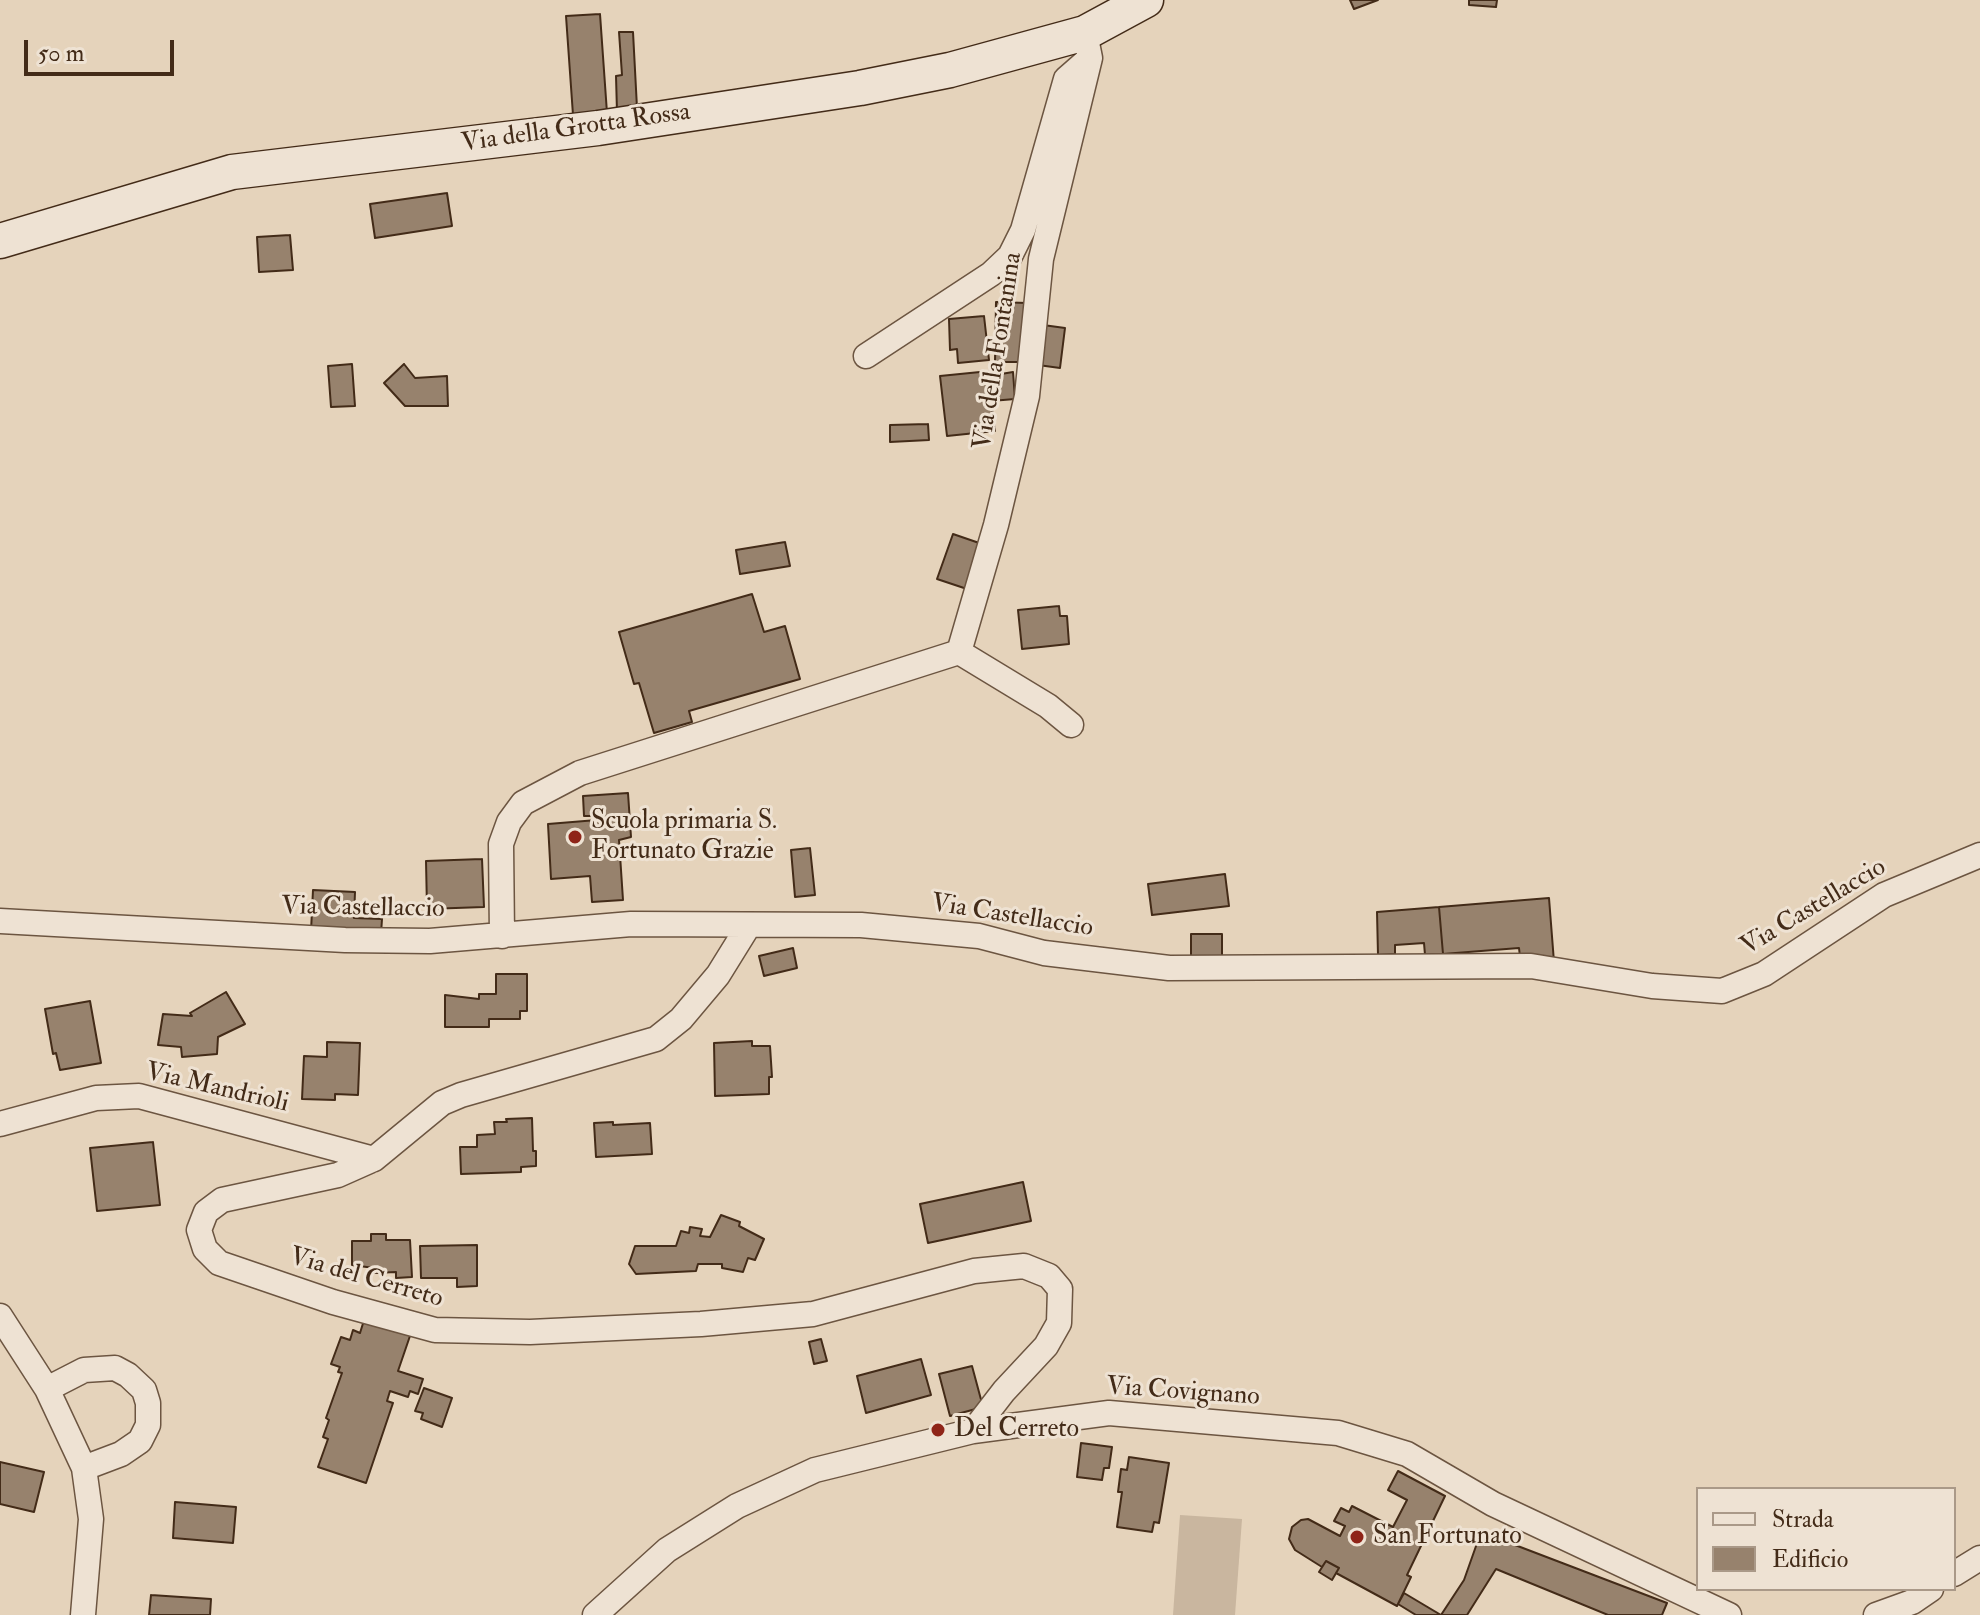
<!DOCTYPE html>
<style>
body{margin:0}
#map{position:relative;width:1980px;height:1615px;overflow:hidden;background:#e5d3bb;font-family:"IM FELL Double Pica",serif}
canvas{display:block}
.legend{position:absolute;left:1696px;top:1487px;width:260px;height:104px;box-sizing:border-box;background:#eee2d3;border:2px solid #a98;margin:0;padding:10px 14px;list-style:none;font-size:24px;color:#432b18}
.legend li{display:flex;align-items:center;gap:16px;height:40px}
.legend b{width:40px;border:2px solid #a98}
.scale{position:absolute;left:24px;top:40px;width:150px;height:36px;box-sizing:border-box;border:4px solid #432b18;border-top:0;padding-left:10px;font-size:24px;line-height:28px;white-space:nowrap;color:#432b18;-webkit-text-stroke:6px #eee2d3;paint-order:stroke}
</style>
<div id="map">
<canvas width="1980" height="1615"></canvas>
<ul class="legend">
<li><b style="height:10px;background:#eee2d3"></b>Strada</li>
<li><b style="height:22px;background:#97826d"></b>Edificio</li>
</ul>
<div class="scale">50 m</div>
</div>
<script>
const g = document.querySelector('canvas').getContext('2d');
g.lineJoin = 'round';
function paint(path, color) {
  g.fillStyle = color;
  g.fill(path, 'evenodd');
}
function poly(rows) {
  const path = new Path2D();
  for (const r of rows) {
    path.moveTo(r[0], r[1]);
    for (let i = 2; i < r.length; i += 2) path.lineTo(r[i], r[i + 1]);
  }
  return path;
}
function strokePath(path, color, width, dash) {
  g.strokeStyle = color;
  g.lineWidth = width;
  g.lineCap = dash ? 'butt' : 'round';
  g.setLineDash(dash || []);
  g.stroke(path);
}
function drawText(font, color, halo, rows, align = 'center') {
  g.font = font + ' "IM FELL Double Pica",serif';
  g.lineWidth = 6;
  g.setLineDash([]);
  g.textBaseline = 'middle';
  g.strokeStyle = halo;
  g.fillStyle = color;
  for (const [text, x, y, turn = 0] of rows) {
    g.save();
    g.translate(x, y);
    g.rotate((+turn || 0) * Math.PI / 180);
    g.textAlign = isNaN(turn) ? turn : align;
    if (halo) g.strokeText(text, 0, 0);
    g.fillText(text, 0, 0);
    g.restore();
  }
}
const green = poly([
 [1180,1515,1242,1519,1235,1615,1173,1615]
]);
const building = poly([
 [1350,0,1378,0,1354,9,1350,0],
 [1469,0,1497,0,1496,7,1469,5,1469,0],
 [600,14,607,113,573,115,566,16,600,14],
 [619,32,633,32,637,108,617,112,616,76,622,75,619,32],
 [447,193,452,226,375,238,370,204,447,193],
 [290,235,293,270,259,272,257,237,290,235],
 [996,302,1027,303,1023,362,995,362,996,302],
 [984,316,989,360,958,363,957,349,950,350,949,319,984,316],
 [1043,325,1065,328,1060,368,1038,365,1043,325],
 [352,364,355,406,331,407,328,366,352,364],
 [404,364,415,378,447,376,448,406,405,406,384,383,404,364],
 [1000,370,1001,374,1013,372,1015,399,991,401,995,431,947,436,940,376,1000,370],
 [928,424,929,440,890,442,890,425,928,424],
 [953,534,985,545,970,590,937,579,953,534],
 [785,542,790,566,740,574,736,550,785,542],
 [752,594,764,632,785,626,800,679,689,711,692,722,654,733,639,683,634,684,619,632,752,594],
 [1059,606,1060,616,1067,616,1069,644,1022,649,1018,610,1059,606],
 [628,793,631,837,619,840,623,900,592,902,590,876,551,879,548,824,597,820,596,816,584,816,583,796,628,793],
 [810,848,815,895,795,897,791,850,810,848],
 [482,859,484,907,427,909,426,861,482,859],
 [1225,874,1229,906,1152,915,1148,884,1225,874],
 [313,890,355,892,354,918,382,919,381,934,311,931,313,890],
 [1549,898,1554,962,1520,957,1519,948,1443,954,1439,907,1549,898],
 [1439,907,1443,954,1425,955,1424,943,1395,945,1395,954,1378,955,1377,912,1439,907],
 [1191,934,1222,934,1222,957,1191,957,1191,934],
 [793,948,797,968,764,976,759,956,793,948],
 [496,974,527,974,527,1011,520,1011,520,1019,489,1019,489,1027,445,1027,445,995,479,999,479,994,496,994,496,974],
 [226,992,245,1024,218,1037,217,1054,182,1057,181,1047,158,1045,163,1014,192,1016,190,1013,226,992],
 [90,1001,101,1063,60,1070,56,1053,53,1054,45,1009,90,1001],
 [752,1041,752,1046,770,1046,772,1077,769,1077,769,1094,715,1096,714,1043,752,1041],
 [327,1042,360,1043,358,1095,335,1094,335,1100,302,1099,304,1056,327,1057,327,1042],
 [532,1118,533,1151,536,1151,536,1166,521,1167,521,1172,461,1174,460,1147,477,1147,477,1135,495,1134,494,1122,507,1122,506,1119,532,1118],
 [613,1122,613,1125,650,1123,652,1154,596,1157,594,1123,613,1122],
 [153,1142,160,1205,97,1211,90,1148,153,1142],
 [1023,1182,1031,1221,928,1243,920,1204,1023,1182],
 [721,1215,740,1222,739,1226,764,1239,755,1260,748,1258,743,1272,722,1268,722,1264,698,1264,696,1271,636,1274,629,1264,635,1246,676,1246,681,1231,689,1233,690,1227,702,1229,700,1236,710,1237,721,1215],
 [371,1234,386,1234,386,1240,410,1240,412,1277,396,1278,396,1272,374,1273,374,1268,352,1265,352,1241,371,1241,371,1234],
 [477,1245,477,1286,457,1287,457,1278,421,1278,420,1246,477,1245],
 [365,1317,411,1333,398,1371,423,1379,418,1394,410,1391,408,1397,390,1391,387,1401,393,1403,366,1483,318,1467,328,1439,323,1437,329,1420,326,1418,342,1373,338,1372,340,1367,331,1364,341,1337,350,1340,353,1330,360,1333,365,1317],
 [821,1339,827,1361,814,1364,809,1342,821,1339],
 [921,1359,931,1395,866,1413,857,1376,921,1359],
 [972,1366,983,1407,950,1416,939,1374,972,1366],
 [424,1388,452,1398,442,1427,421,1419,423,1413,415,1411,424,1388],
 [1081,1443,1112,1447,1109,1468,1104,1468,1102,1480,1077,1477,1081,1443],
 [1129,1457,1169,1463,1159,1523,1154,1522,1152,1532,1117,1527,1122,1492,1118,1492,1121,1469,1127,1470,1129,1457],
 [0,1462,44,1472,34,1512,0,1504,0,1462],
 [1398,1471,1445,1496,1407,1575,1411,1577,1397,1606,1336,1573,1339,1568,1326,1561,1322,1567,1295,1550,1289,1539,1292,1527,1301,1520,1308,1519,1340,1536,1345,1526,1334,1521,1341,1508,1349,1512,1352,1506,1393,1527,1407,1500,1388,1490,1398,1471],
 [175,1502,236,1507,233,1543,173,1538,175,1502],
 [1481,1532,1667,1603,1662,1615,1608,1615,1496,1569,1467,1615,1416,1615,1398,1604,1404,1593,1441,1615,1464,1580,1481,1532],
 [1326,1561,1339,1568,1332,1580,1319,1572,1326,1561],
 [151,1595,211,1599,210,1615,149,1615,151,1595]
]);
const street = poly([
 [866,356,991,274,1010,256,1023,230,1066,79,1090,58],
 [959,652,996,525,1027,396,1041,259,1090,58,1085,33],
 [0,921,345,940,430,941,631,924,861,925,979,936,1044,953,1169,968,1531,966,1652,986,1722,991,1764,974,1884,895,1980,855],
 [749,925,718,975,681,1019,656,1039,461,1095,442,1103,374,1159,338,1175,222,1200,206,1212,199,1230,205,1249,219,1263,333,1302,435,1330,530,1332,701,1324,813,1314,974,1271,1024,1266,1049,1276,1060,1289,1059,1323,1046,1346,1004,1391,973,1431],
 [502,936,501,844,509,822,523,803,580,773,959,652,1048,706,1071,725],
 [0,1124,96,1098,139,1096,374,1159],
 [0,1316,47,1389,84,1468,91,1519,83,1615],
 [47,1389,84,1370,115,1368,128,1375,144,1390,148,1403,148,1425,140,1441,121,1454,84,1468],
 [1954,1574,1980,1558],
 [595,1615,667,1550,737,1506,815,1470,973,1431,1109,1413,1338,1433,1407,1454,1493,1504,1729,1615],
 [1876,1615,1912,1602,1931,1589]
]);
const secondary = poly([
 [0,241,232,172,598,128,860,88,950,70,1085,33,1146,0]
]);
const markers = [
 [575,837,8,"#8f2418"],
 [938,1430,8,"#8f2418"],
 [1357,1537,8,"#8f2418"]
];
const streetNames = [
 ["Via della Grotta Rossa",576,129,-8],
 ["Via della Fontanina",999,351,-81],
 ["Via Castellaccio",1814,908,-31],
 ["Via Castellaccio",363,909,1],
 ["Via Castellaccio",1012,917,9],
 ["Via Mandrioli",217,1089,13],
 ["Via del Cerreto",366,1279,16],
 ["Via Covignano",1183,1393,4]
];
const poiNames = [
 ["Scuola primaria S.",591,822],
 ["Fortunato Grazie",591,852],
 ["Del Cerreto",954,1430],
 ["San Fortunato",1373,1537]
];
paint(green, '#c9b69f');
paint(building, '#97826d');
strokePath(building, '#432b18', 2);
strokePath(street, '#6c5541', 27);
strokePath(secondary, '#432b18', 37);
strokePath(street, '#eee2d3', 24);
strokePath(secondary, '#eee2d3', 34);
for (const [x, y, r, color] of markers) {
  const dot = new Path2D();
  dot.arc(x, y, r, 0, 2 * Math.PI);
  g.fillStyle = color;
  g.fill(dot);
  strokePath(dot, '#eee2d3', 3);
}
drawText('26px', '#432b18', '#eee2d3', streetNames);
drawText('26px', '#432b18', '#eee2d3', poiNames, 'left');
</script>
